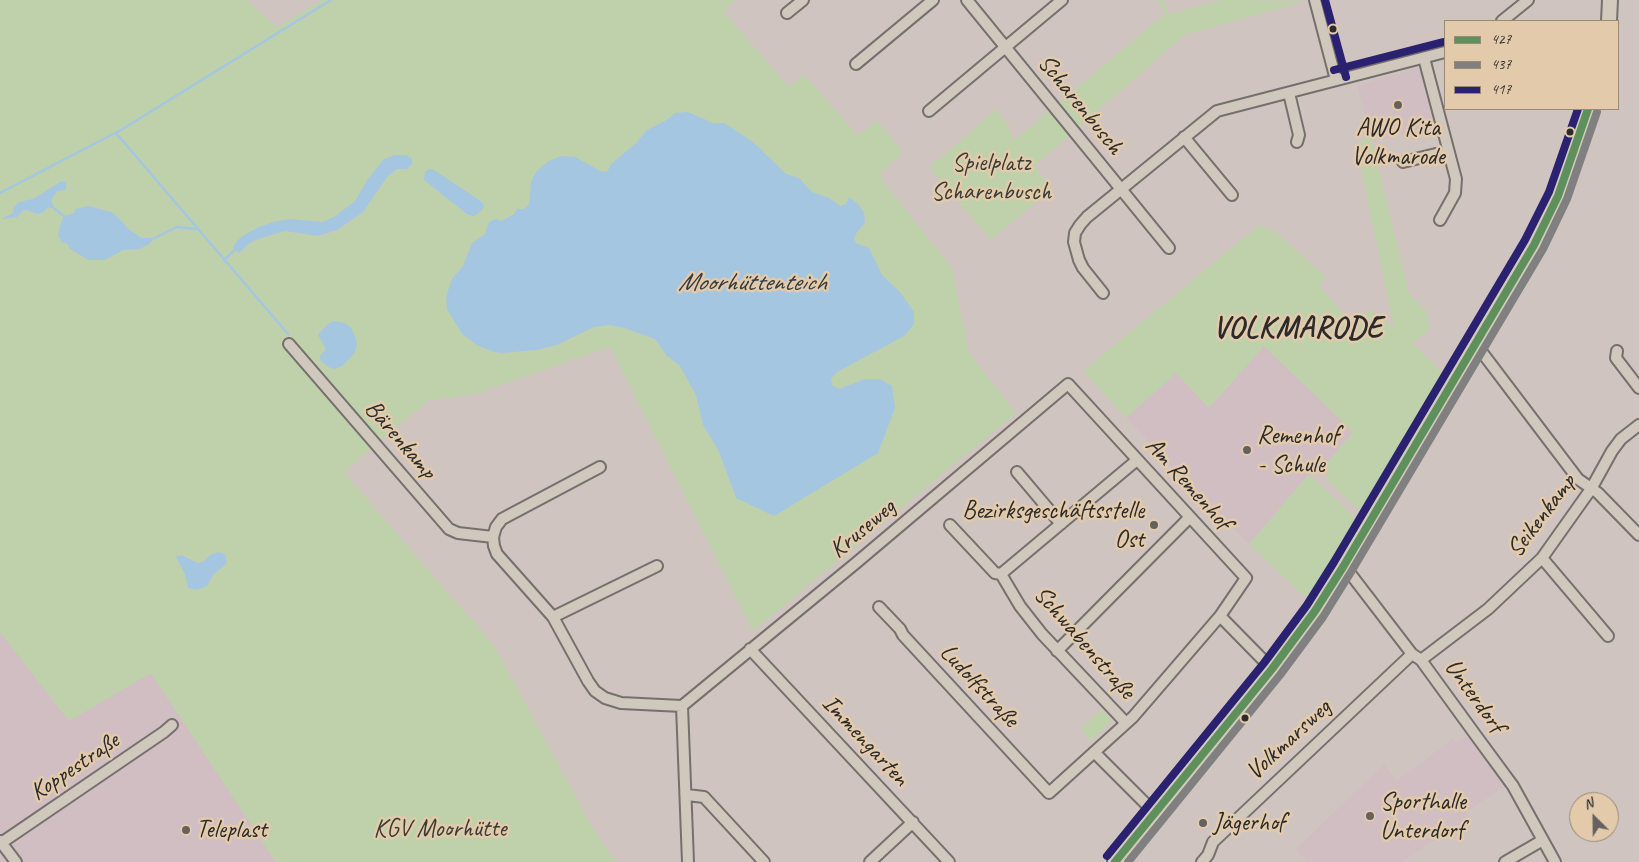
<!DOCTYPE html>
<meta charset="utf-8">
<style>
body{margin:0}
#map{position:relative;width:1639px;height:862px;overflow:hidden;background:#d0c4c0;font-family:Caveat,sans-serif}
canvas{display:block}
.legend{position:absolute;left:1444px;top:20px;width:175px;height:90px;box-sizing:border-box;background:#e2caab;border:1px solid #998a78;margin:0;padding:6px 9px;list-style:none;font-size:15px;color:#2b2b2b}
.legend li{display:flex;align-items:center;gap:10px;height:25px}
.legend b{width:25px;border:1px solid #998a78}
.north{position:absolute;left:1569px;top:792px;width:50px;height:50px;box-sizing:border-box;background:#e2caab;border:1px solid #998a78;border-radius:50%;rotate:337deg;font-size:14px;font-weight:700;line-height:20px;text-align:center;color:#2b2b2b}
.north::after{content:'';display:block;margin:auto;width:18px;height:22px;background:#65615f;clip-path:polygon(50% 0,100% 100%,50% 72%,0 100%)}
</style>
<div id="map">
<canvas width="1639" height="862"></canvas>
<ul class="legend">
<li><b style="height:6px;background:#5d905b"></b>427</li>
<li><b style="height:6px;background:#808080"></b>437</li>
<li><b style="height:6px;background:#2b2171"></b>417</li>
</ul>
<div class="north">N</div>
</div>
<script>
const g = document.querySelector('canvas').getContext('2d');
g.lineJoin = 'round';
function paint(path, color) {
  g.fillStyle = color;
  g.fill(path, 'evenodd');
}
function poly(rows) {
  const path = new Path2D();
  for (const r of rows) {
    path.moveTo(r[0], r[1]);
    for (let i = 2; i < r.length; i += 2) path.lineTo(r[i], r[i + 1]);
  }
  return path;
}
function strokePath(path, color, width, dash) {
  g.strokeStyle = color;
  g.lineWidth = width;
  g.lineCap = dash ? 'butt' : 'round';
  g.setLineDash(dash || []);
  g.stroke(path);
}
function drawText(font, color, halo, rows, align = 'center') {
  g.font = font + ' Caveat,sans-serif';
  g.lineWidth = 5;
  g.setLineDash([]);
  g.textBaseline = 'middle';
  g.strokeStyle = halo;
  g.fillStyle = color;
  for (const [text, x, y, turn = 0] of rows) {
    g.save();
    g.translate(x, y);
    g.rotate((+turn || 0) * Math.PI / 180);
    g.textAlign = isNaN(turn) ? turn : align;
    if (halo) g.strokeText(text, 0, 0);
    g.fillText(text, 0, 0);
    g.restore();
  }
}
const built = poly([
 [1423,67,1439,125,1372,142,1357,85],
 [1264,346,1353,432,1323,468,1309,475,1249,544,1189,484,1126,418,1176,373,1209,408],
 [0,632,69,721,150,672,276,862,0,862],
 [1470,734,1507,785,1466,812,1469,818,1401,862,1307,862,1296,849,1384,764,1396,781,1453,739,1456,743]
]);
const green = poly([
 [0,0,247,0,277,27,322,0,735,0,723,11,789,87,804,74,858,136,877,120,903,152,881,173,882,180,952,268,969,353,1016,413,753,631,610,347,472,395,429,400,344,472,466,614,474,621,497,651,594,830,616,862,276,862,151,673,69,721,0,632],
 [688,112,713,124,724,123,735,130,754,143,786,174,799,178,812,192,829,198,840,206,846,204,849,198,865,223,857,232,854,239,856,243,869,248,882,275,900,292,831,379,832,385,839,389,865,379,736,498,718,449,703,425,696,395,680,366,667,356,656,339,624,328,609,325,594,327,557,345,536,350,503,353,494,352,477,345,452,279,463,266,472,243,485,234,488,230,514,214,517,209,524,209,529,204,530,195,589,164,602,172,608,171,610,165,636,143,647,130,667,120,675,113],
 [384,159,401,169,397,169,387,177,376,192,368,205,350,222,330,234,318,236,285,231,277,233,250,243,239,253,259,227,283,220,322,222,334,217,355,201,368,179],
 [434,170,468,215,446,197],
 [54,185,63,189,57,191,53,196,51,201,55,208,49,207,42,213,36,214,28,210,24,210,22,213,11,218,3,219,28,201,50,189],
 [89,206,111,212,118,217,128,229,142,238,155,238,139,249,123,250,105,260,88,260,69,248,63,219,64,216,74,213,82,207],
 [181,555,198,563,204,561,210,555,220,569,213,575,211,580,187,582],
 [1158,0,1163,0,1170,14,1222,0,1305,1,1185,35,1034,166,1053,188,991,240,929,167,976,127,995,109,1009,125,1013,141,1165,14],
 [1370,135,1409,293,1427,312,1429,331,1412,343,1445,375,1363,515,1326,479,1330,474,1323,468,1353,432,1264,346,1209,408,1176,373,1126,418,1083,371,1259,225,1276,232,1326,277,1319,286,1352,324,1369,310,1394,327,1356,145],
 [1309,474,1358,521,1309,601,1249,544],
 [1102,709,1112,721,1091,741,1081,728]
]);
const water = poly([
 [688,112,713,123,724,123,735,130,754,143,786,174,799,178,812,192,829,198,840,206,846,204,849,197,859,205,864,213,865,223,857,232,854,239,856,243,869,248,882,275,900,292,914,312,914,324,904,336,837,372,831,379,832,385,839,389,865,379,880,379,892,386,895,408,878,453,774,516,736,498,718,449,703,425,696,395,680,366,667,356,655,339,624,328,609,325,594,327,557,345,536,350,503,353,494,352,477,345,462,334,447,309,446,297,452,279,463,266,472,243,485,234,489,222,495,219,502,221,514,214,517,209,524,209,529,204,531,182,537,171,549,161,561,156,575,157,602,172,608,171,610,165,636,143,647,130,667,120,675,113],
 [395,155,406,155,412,158,412,164,407,169,397,169,387,177,363,212,337,230,318,236,285,231,258,239,250,243,239,253,233,248,237,241,244,235,259,227,273,222,291,219,322,222,334,217,355,201,368,179,384,159],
 [429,169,434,170,482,202,484,207,480,212,474,216,468,215,424,180,425,172],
 [62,181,66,182,66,190,57,191,51,201,55,209,49,207,42,213,36,214,28,210,24,210,17,217,1,219,13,213,14,207,19,202,33,199],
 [89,206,111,212,118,217,128,229,142,238,155,238,148,245,139,249,123,250,105,260,88,260,69,248,68,244,62,242,58,236,60,226,64,216,74,213,76,209],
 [333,321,345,323,351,328,355,336,357,344,355,352,349,359,342,366,335,369,328,367,321,361,320,356,326,349,318,335,327,325],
 [218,552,225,554,227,563,213,575,207,586,197,590,188,588,185,574,176,557,181,555,198,563,204,561,210,555]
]);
const stream = poly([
 [116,133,288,334],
 [0,193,121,130,331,0],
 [55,209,64,216],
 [155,238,177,227,196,229],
 [224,260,237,248]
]);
const minor = poly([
 [967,0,1169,248],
 [1315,0,1336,80],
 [787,13,803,0],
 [1502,21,1528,0],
 [1424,58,1456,179,1455,193,1440,220],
 [856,64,933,0],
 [1289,93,1299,135,1297,142],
 [929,111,1062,0],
 [1184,137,1232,195],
 [1403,162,1448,151],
 [1103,293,1083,268,1079,260,1074,242,1075,233,1080,225,1087,217,1217,111,1445,52],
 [289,344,449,529,458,533,493,537],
 [1474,347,1481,351,1578,479,1598,493,1639,535],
 [1617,351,1616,358,1639,388],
 [600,467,502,519,496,527,493,537,494,546,497,554,553,617,588,681,595,691,605,698,621,703,682,706],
 [1017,472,1061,524],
 [950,525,995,573,1001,574,1020,606,1042,634,1126,723],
 [1542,558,1608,636],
 [1343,567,1349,572,1412,654,1421,660,1477,737,1513,786,1555,862],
 [1001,574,1137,460],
 [879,607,900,629,903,635,1049,793,1133,717,1220,616,1272,669],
 [553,617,657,566],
 [750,649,949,862],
 [1057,651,1189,518],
 [1421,660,1488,609,1542,558,1591,489,1612,451,1621,439,1639,425],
 [682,706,856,563,1068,384,1246,578,1220,616],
 [682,706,688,862],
 [1094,752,1148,806,1156,812],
 [687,795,704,797,764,862],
 [0,841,16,862],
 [1,843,164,732,172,725],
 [870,862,913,822],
 [1202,862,1208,855,1213,842,1412,654],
 [1505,862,1543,840]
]);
const major = poly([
 [1609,21,1610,0],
 [1115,862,1272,669,1315,611,1343,567,1534,245,1558,196,1588,109]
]);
const bus1 = poly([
 [1115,862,1272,669,1315,611,1343,567,1534,245,1558,196,1588,109]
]);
const bus2 = poly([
 [1128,862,1280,675,1323,617,1351,572,1543,249,1567,199,1597,112]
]);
const bus3 = poly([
 [1325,0,1346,77],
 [1334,70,1443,42],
 [1107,856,1264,663,1307,605,1334,562,1525,240,1549,192,1578,109]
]);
const markers = [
 [1333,29,4.5,"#2b2b2b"],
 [1398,105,5,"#65615f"],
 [1570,132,4.5,"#2b2b2b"],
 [1247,450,5,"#65615f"],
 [1154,525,5,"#65615f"],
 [1245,718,4.5,"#2b2b2b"],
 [1370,816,5,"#65615f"],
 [1203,823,5,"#65615f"],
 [186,830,5,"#65615f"]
];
const streetNames = [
 ["Scharenbusch",1080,105,51],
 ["Bärenkamp",400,440,49],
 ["Am Remenhof",1188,484,48],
 ["Seikenkamp",1542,516,-53],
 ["Kruseweg",863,529,-40],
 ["Schwabenstraße",1084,643,49],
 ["Ludolfstraße",979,686,47],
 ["Unterdorf",1474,696,54],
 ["Volkmarsweg",1289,740,-43],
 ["Immengarten",865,741,47],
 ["Koppestraße",75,767,-34]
];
const poiNames = [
 ["AWO Kita",1398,128,"center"],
 ["Volkmarode",1398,157,"center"],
 ["Remenhof",1257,436],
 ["- Schule",1257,465],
 ["Bezirksgeschäftsstelle",1144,511,"right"],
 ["Ost",1144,540,"right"],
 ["Sporthalle",1380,802],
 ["Unterdorf",1380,831],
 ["Jägerhof",1213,823],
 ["Teleplast",196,830]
];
const parkNames = [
 ["Spielplatz",991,163],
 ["Scharenbusch",991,192],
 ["KGV Moorhütte",440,829]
];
const waterNames = [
 ["Moorhüttenteich",752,283]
];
const districtNames = [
 ["VOLKMARODE",1298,329]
];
paint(built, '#d0bec2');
paint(green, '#bed1ab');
paint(water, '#a4c6e1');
strokePath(stream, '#a4c6e1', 2.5);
strokePath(minor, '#75706e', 14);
strokePath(major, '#75706e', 18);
strokePath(minor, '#d0c7bd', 10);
strokePath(major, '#d3cabc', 14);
strokePath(bus1, '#5d905b', 8);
strokePath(bus2, '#808080', 8);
strokePath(bus3, '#2b2171', 8);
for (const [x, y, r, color] of markers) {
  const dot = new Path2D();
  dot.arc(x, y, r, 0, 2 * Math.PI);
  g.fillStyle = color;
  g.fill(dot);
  strokePath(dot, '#e2caab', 2);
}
drawText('25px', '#2b2b2b', '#e2caab', streetNames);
drawText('25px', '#2b2b2b', '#e2caab', poiNames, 'left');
drawText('25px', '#383d36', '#e2caab', parkNames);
drawText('italic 26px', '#353b3f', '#e2caab', waterNames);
g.letterSpacing = '1px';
drawText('bold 30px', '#2b2b2b', '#e2caab', districtNames);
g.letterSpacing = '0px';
</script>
